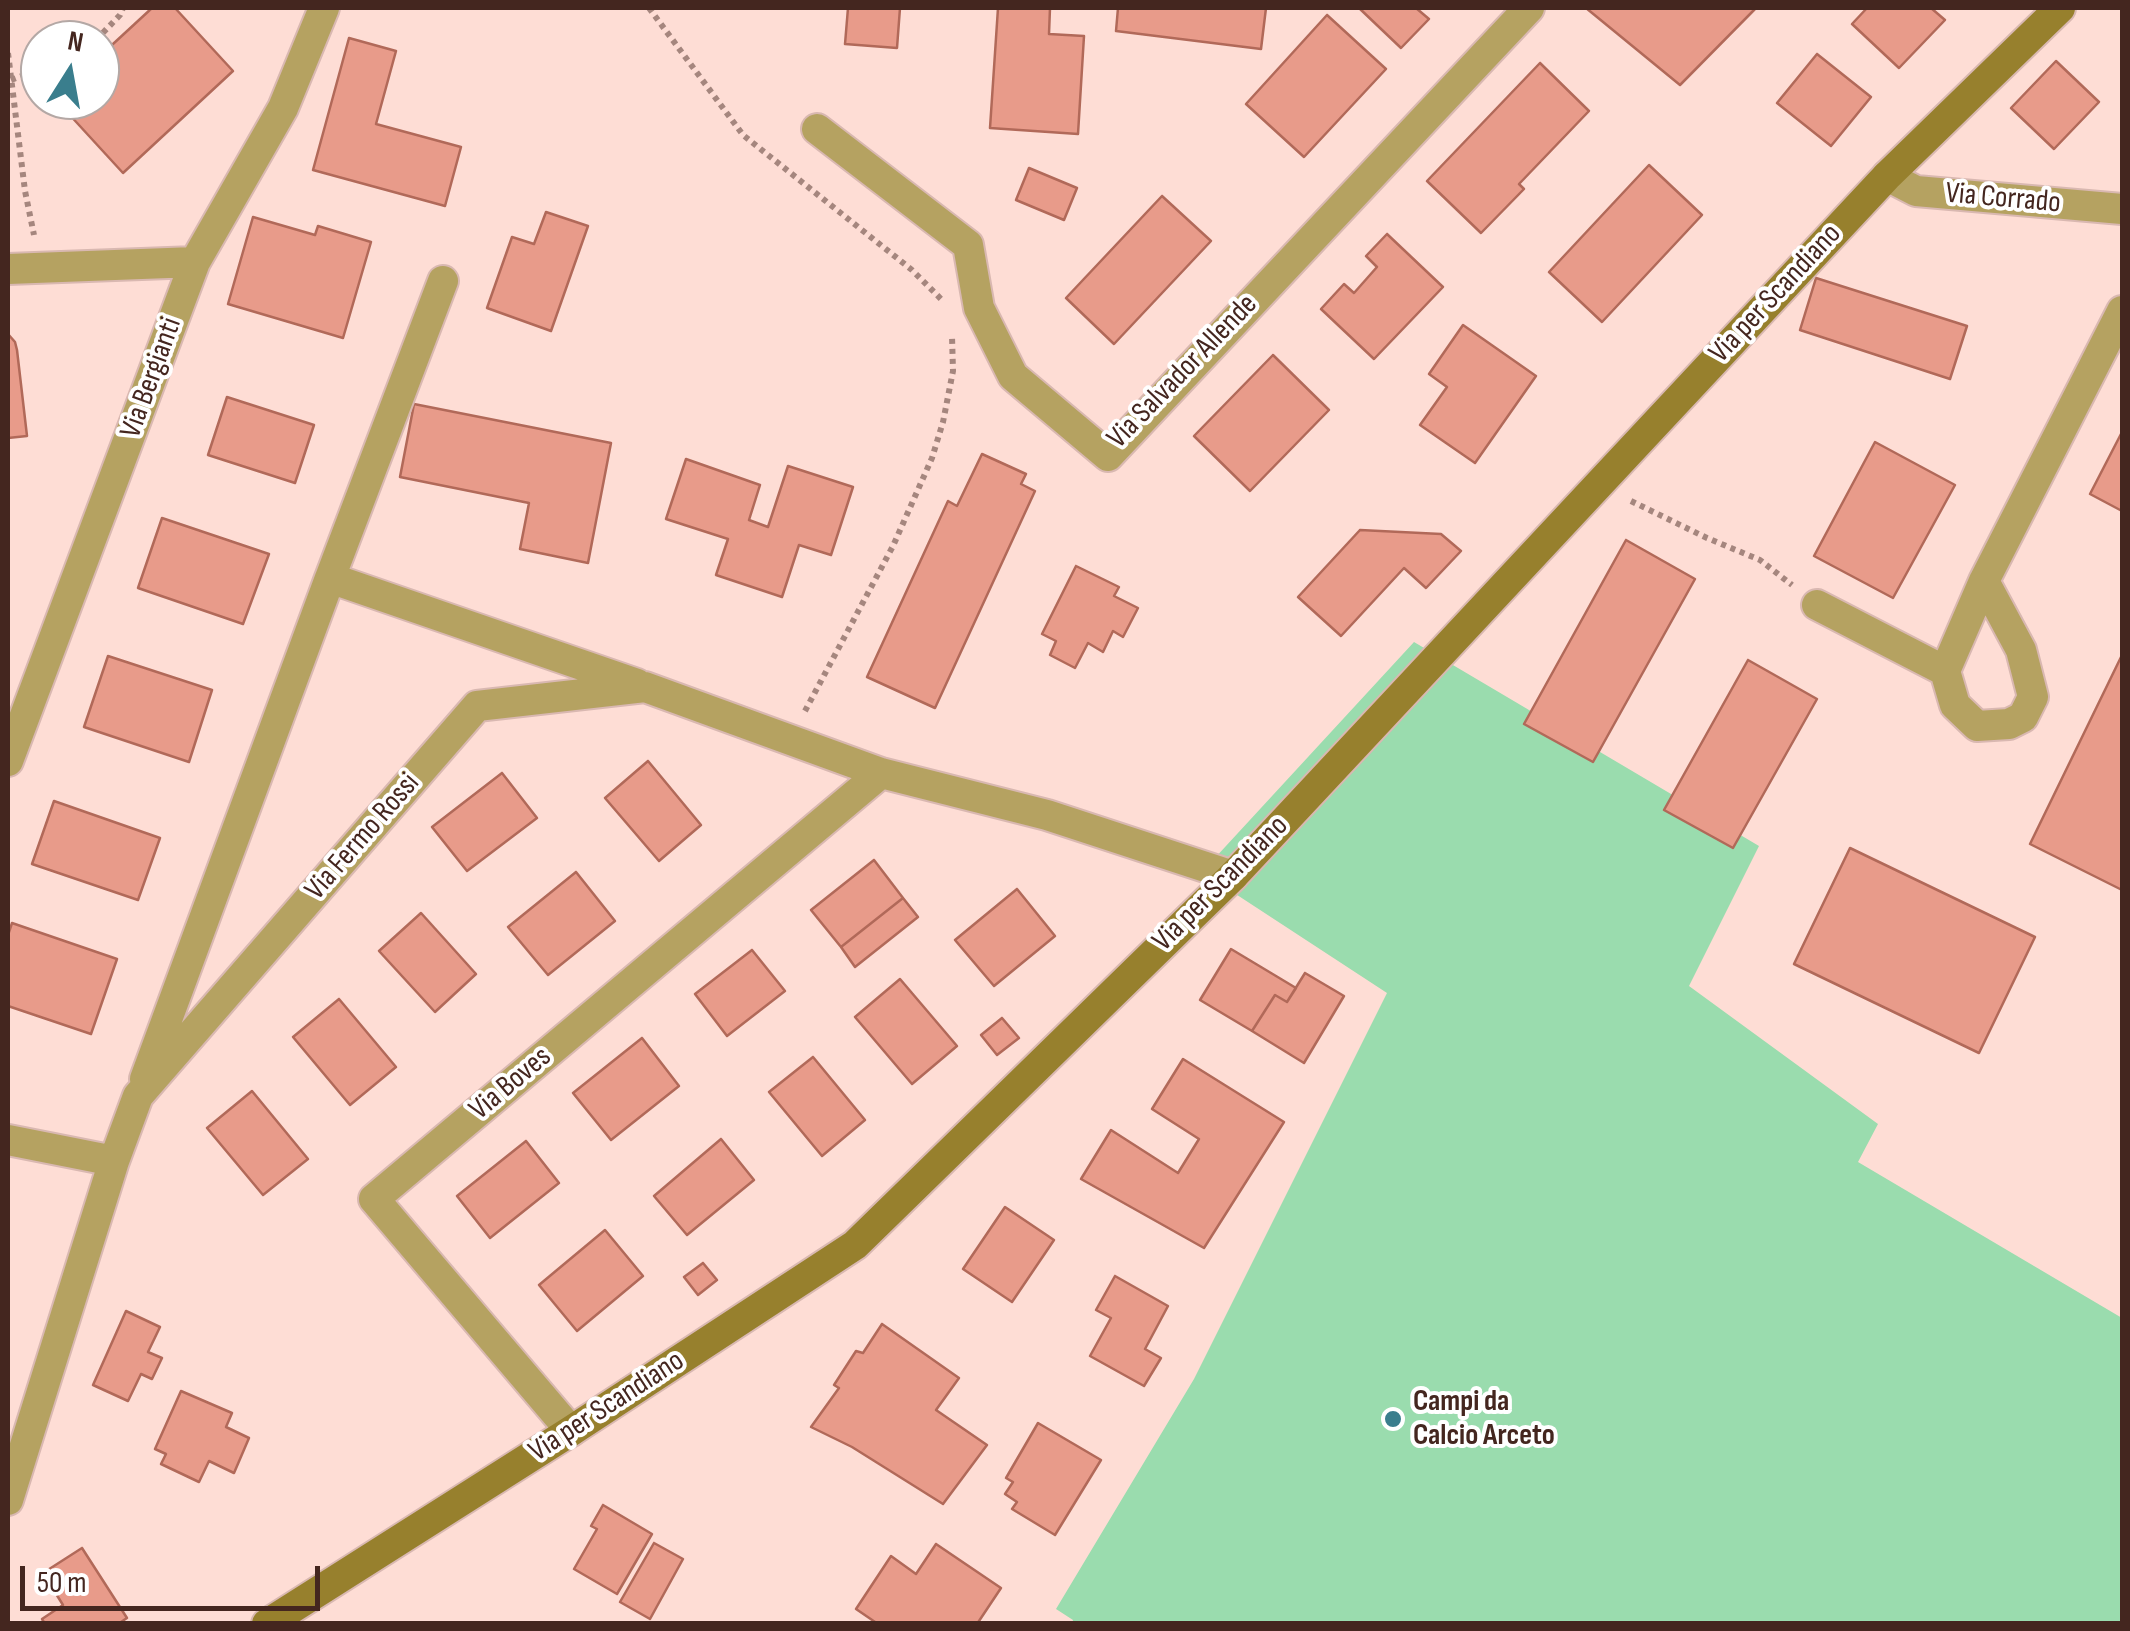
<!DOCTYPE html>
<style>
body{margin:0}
#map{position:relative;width:2130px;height:1631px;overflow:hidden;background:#feddd5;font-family:"Sofia Sans Condensed",sans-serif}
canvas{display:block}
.frame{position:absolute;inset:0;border:10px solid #44261f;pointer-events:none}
.north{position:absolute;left:20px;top:20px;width:100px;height:100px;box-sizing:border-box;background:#fff;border:2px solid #b4a8a5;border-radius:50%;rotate:11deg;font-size:28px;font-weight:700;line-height:40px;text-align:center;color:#44261f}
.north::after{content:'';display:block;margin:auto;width:35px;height:45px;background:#3a7e8d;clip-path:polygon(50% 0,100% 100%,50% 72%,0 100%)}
.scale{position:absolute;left:20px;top:1566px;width:300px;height:45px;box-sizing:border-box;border:5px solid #44261f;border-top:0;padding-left:12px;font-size:30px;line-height:35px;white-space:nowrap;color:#44261f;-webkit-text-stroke:8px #fff;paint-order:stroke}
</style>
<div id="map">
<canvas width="2130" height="1631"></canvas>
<div class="frame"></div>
<div class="north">N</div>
<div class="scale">50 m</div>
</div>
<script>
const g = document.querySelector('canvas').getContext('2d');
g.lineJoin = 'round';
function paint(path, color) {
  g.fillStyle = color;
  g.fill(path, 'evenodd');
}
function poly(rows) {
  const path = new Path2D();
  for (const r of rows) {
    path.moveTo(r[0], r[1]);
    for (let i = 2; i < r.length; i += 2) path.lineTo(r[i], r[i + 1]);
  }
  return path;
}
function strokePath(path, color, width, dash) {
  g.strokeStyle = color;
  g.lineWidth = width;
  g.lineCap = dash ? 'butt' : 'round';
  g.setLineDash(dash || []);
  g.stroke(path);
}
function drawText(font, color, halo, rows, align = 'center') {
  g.font = font + ' "Sofia Sans Condensed",sans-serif';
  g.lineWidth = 8;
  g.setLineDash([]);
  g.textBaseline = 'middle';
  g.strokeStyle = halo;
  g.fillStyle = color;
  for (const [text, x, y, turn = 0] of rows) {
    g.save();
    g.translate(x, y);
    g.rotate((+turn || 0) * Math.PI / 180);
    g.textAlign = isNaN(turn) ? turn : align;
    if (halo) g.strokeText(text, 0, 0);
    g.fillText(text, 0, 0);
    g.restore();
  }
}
const green = poly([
 [1414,642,1759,846,1689,986,1878,1124,1858,1162,2122,1318,2122,1623,1072,1624,1073,1620,1056,1609,1194,1379,1387,993,1202,872]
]);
const building = poly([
 [152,8,175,8,233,71,123,173,56,100,100,100,100,56,152,8],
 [848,8,900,8,897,48,845,44,848,8],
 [998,8,1050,8,1049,34,1084,36,1078,134,990,128,998,8],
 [1118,8,1266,8,1261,49,1116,31,1118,8],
 [1359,8,1416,8,1429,19,1401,48,1359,8],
 [1586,8,1756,8,1680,85,1586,8],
 [1867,8,1931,8,1945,20,1899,68,1852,24,1867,8],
 [1327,15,1386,69,1304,157,1246,104,1327,15],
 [349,38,396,51,376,124,461,147,445,206,313,170,349,38],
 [1817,54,1871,97,1831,146,1777,103,1817,54],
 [2056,61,2099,102,2054,149,2011,108,2056,61],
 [1540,63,1589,111,1519,184,1524,189,1481,233,1427,181,1540,63],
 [1649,165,1702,215,1602,322,1549,272,1649,165],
 [1029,168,1077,188,1064,220,1016,200,1029,168],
 [1162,196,1211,241,1114,344,1066,298,1162,196],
 [546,212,588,226,551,331,487,308,512,237,534,244,546,212],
 [253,217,315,235,318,226,371,242,343,338,228,304,253,217],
 [1387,234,1443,287,1374,359,1321,309,1344,284,1354,293,1377,267,1366,256,1387,234],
 [1816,278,1967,326,1950,379,1800,330,1816,278],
 [1463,325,1536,376,1475,463,1420,425,1447,387,1429,374,1463,325],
 [8,334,15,342,17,350,27,436,8,438,8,334],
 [1273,355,1329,410,1250,491,1194,436,1273,355],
 [227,397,314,425,295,483,208,455,227,397],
 [414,404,611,443,588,563,520,549,529,503,400,477,414,404],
 [2122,432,2122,511,2090,494,2122,432],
 [1875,442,1955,485,1893,598,1814,556,1875,442],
 [982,454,1026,474,1021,484,1035,491,935,708,867,677,948,501,957,506,982,454],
 [686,459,760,485,749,520,768,527,788,466,853,487,831,555,799,545,782,597,716,575,728,539,666,519,686,459],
 [162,518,269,554,243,624,138,588,162,518],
 [1360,530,1441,534,1461,551,1426,588,1404,568,1341,636,1298,597,1360,530],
 [1626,540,1695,579,1593,762,1524,724,1626,540],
 [1076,566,1119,587,1114,596,1138,608,1123,637,1113,631,1103,652,1088,643,1075,668,1050,655,1056,641,1042,634,1076,566],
 [2122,655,2122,890,2030,844,2122,655],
 [108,656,212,690,189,762,84,727,108,656],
 [1748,660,1817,699,1733,848,1664,810,1748,660],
 [648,761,701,825,659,861,605,798,648,761],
 [502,773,537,818,467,871,432,827,502,773],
 [54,801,160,838,138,900,32,864,54,801],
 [1850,848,2035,937,1979,1053,1794,964,1850,848],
 [874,860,903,898,841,947,811,910,874,860],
 [576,872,615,921,548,975,508,927,576,872],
 [1017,889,1055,936,994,986,955,940,1017,889],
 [903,898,918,917,855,967,841,947,903,898],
 [421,913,476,974,435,1012,379,951,421,913],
 [12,923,117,959,91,1034,8,1006,8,935,12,923],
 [1231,949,1296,988,1287,1002,1275,995,1252,1031,1200,1000,1231,949],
 [752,950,785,991,727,1036,695,994,752,950],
 [1305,973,1344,996,1304,1063,1252,1031,1275,995,1287,1002,1305,973],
 [900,979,957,1046,912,1084,855,1017,900,979],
 [339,999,396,1067,350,1105,293,1037,339,999],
 [1002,1018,1019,1038,997,1055,981,1035,1002,1018],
 [642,1038,679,1086,611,1140,573,1093,642,1038],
 [813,1057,865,1120,822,1156,769,1092,813,1057],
 [1183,1059,1284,1122,1204,1248,1081,1179,1111,1130,1178,1173,1199,1139,1152,1109,1183,1059],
 [252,1091,308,1159,263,1195,207,1128,252,1091],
 [721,1139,754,1180,687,1235,654,1196,721,1139],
 [526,1141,559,1183,490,1238,457,1196,526,1141],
 [1005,1207,1054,1240,1012,1302,963,1269,1005,1207],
 [605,1230,643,1276,577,1331,539,1285,605,1230],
 [703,1263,717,1280,698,1295,684,1277,703,1263],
 [1115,1276,1168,1306,1145,1349,1161,1358,1144,1386,1090,1356,1111,1318,1096,1310,1115,1276],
 [126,1311,160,1327,148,1352,162,1358,152,1379,141,1374,128,1401,93,1385,126,1311],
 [882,1324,959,1378,936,1410,987,1445,943,1504,852,1447,811,1427,839,1388,834,1385,856,1351,863,1353,882,1324],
 [181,1391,232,1413,226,1427,249,1438,234,1473,209,1461,199,1482,161,1464,166,1454,155,1449,181,1391],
 [1038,1423,1101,1460,1055,1535,1012,1509,1017,1502,1005,1494,1013,1482,1006,1478,1038,1423],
 [603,1505,652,1534,617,1594,574,1569,597,1529,591,1526,603,1505],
 [654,1543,683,1559,650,1619,620,1602,654,1543],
 [936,1544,1001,1588,977,1624,878,1624,856,1609,891,1556,916,1574,936,1544],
 [82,1548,127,1618,118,1624,45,1624,42,1619,63,1605,43,1573,82,1548]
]);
const path = poly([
 [649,8,743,135,912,270,943,301],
 [96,40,120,15,123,8],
 [8,53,25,191,34,235],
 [11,80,40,69],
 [1631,501,1707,538,1760,560,1792,585],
 [805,711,893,546,932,458,943,422,953,371,952,336]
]);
const street = poly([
 [817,129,968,245,979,308,1013,376,1108,456,1529,8],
 [1887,176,1916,191,2122,209],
 [8,269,195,262],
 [330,578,443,281],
 [1984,581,2021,650,2033,697,2023,717,2009,724,1977,726,1955,705,1945,671,1984,581,2122,311],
 [1817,605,1945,671],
 [8,761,195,262,283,108,324,8],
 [145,1079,330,578,637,684],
 [8,1140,114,1161],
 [571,1431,374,1199,881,773],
 [8,1500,114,1161,138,1096,477,706,645,687,881,773,1047,815,1233,876]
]);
const secondary = poly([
 [267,1624,571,1431,855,1245,1233,876,1887,176,2060,8]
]);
const markers = [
 [1393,1419,10,"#3a7e8d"]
];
const streetNames = [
 ["Via Corrado",2003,199,5],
 ["Via per Scandiano",1776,294,-47],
 ["Via Salvador Allende",1183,372,-46],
 ["Via Bergianti",152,378,-70],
 ["Via Fermo Rossi",363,837,-49],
 ["Via per Scandiano",1221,884,-45],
 ["Via Boves",511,1084,-40],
 ["Via per Scandiano",607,1407,-33]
];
const poiNames = [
 ["Campi da",1413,1402],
 ["Calcio Arceto",1413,1436]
];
paint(green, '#9adcae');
paint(building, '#e89b8a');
strokePath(building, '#b16959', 2.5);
strokePath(street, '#d9b8b1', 34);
strokePath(secondary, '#d9b8b1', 34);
strokePath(path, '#a5867e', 6, [5, 5]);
strokePath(street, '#b5a261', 30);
strokePath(secondary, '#97802d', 30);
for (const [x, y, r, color] of markers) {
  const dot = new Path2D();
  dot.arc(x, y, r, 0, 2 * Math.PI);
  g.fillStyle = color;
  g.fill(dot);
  strokePath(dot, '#fff', 4);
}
drawText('30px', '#44261f', '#fff', streetNames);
drawText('bold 30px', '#44261f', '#fff', poiNames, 'left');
</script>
